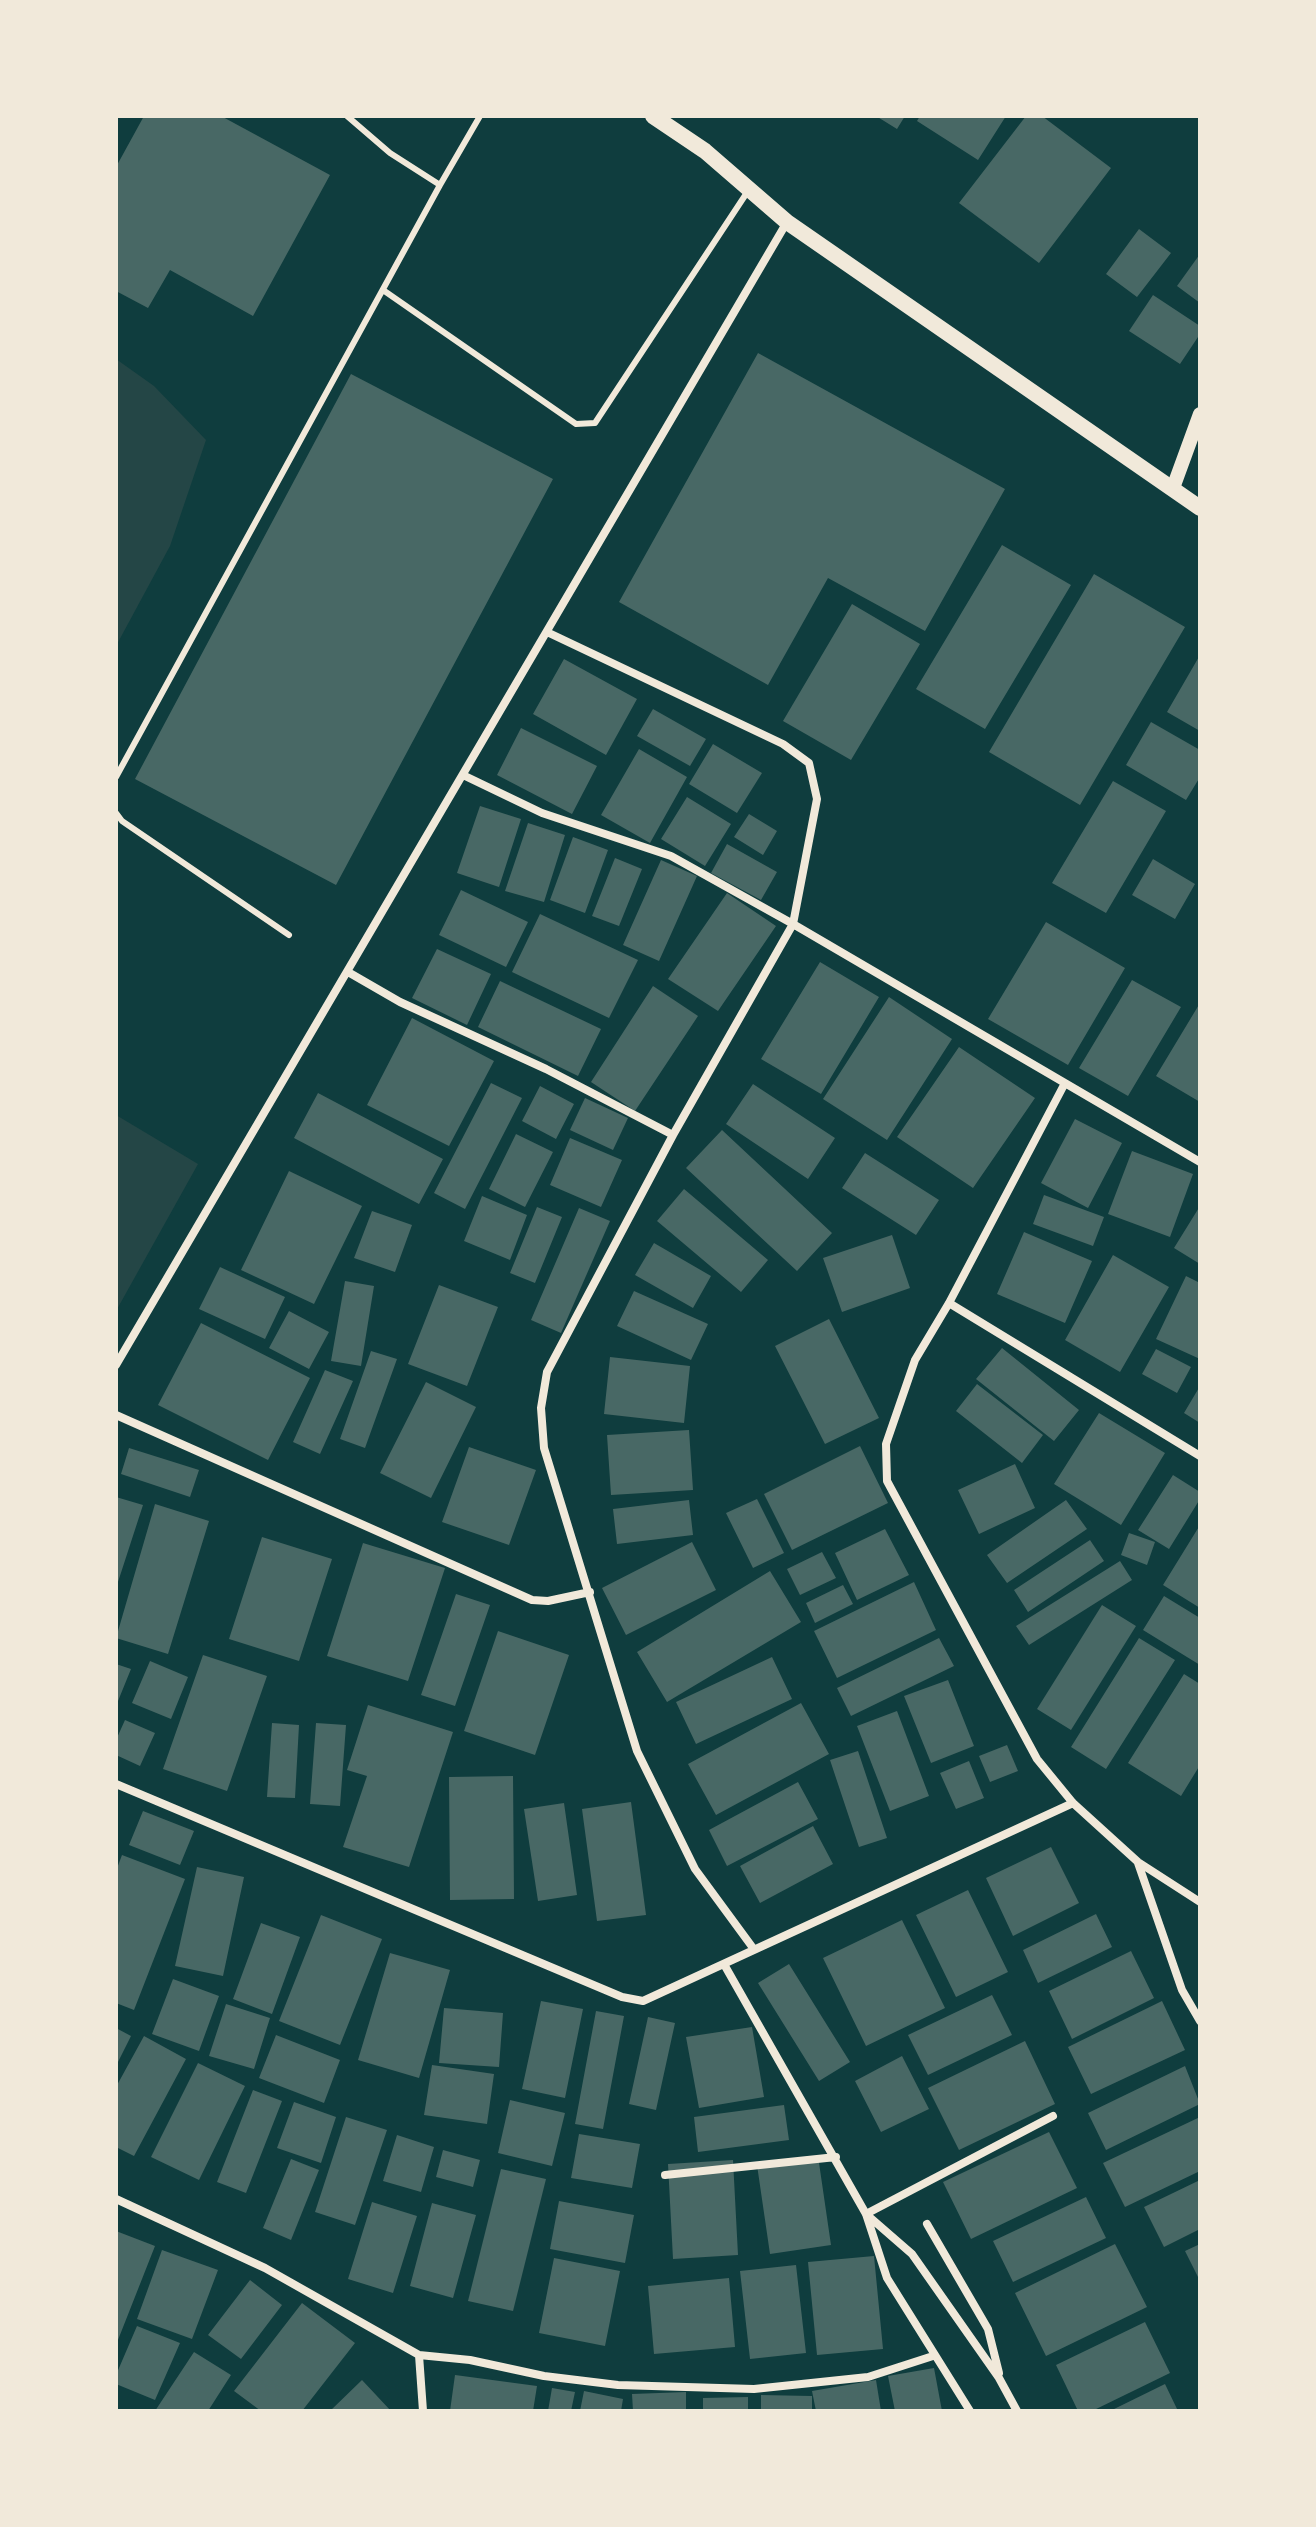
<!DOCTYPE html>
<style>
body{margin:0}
#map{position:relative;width:1316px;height:2527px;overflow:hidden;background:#0f3d3e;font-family:"Exo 2",sans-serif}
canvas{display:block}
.frame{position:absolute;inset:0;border:118px solid #f1e9da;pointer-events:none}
</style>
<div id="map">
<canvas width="1316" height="2527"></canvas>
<div class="frame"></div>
</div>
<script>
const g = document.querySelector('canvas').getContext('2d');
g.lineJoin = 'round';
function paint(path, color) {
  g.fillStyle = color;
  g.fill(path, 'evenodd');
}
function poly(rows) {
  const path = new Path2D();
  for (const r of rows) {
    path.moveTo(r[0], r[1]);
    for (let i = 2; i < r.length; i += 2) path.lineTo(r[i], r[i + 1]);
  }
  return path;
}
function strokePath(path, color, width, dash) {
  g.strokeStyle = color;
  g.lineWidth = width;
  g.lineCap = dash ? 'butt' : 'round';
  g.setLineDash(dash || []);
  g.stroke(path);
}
const green = poly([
 [116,359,154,386,206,440,170,546,116,646],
 [116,1115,198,1164,116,1311]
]);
const building = poly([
 [144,116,221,116,330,175,253,316,170,270,148,308,116,291,116,167],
 [876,116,905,116,897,129],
 [920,116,1006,116,978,160,917,121],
 [1026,116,1042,116,1111,168,1039,263,959,203],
 [1139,229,1171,253,1137,297,1106,274],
 [1200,254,1200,303,1177,286],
 [1153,295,1200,326,1200,334,1180,364,1129,331],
 [758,353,1005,489,925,631,828,578,768,685,619,602],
 [351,374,553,479,336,885,135,779],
 [1002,545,1071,585,985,729,916,689],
 [1094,574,1185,627,1080,805,989,752],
 [852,604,920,644,851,760,783,721],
 [1200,655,1200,731,1167,712],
 [564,659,637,699,606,755,533,714],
 [653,709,706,739,690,766,637,736],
 [1151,722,1200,750,1200,777,1186,800,1126,765],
 [521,728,597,766,572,814,497,775],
 [713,744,762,773,737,813,689,784],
 [639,749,687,777,650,843,601,815],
 [1113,781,1166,811,1106,913,1052,883],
 [687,797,731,824,705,866,661,839],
 [480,806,521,819,499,887,457,873],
 [749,814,777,831,763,855,734,837],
 [528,823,565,835,544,902,505,891],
 [573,837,608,850,585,913,550,900],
 [727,844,777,872,761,900,711,873],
 [615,858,642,869,619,926,592,916],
 [1153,859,1195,884,1175,919,1132,895],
 [661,860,697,876,659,961,623,945],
 [461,890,528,922,506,967,439,935],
 [727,893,776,926,718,1011,668,979],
 [540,914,638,960,609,1018,512,972],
 [1046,922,1125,968,1068,1065,988,1019],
 [437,949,491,974,467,1025,412,998],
 [820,962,879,997,821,1094,761,1059],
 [1132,980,1181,1007,1128,1096,1079,1068],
 [500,981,601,1029,578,1076,478,1027],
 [653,986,698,1016,635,1111,591,1082],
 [889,997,952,1039,887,1140,823,1099],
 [1200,1003,1200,1102,1156,1076],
 [412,1018,494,1061,449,1146,367,1105],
 [959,1047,1035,1098,973,1188,897,1137],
 [491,1083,522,1098,465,1209,434,1193],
 [753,1084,835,1138,808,1179,726,1124],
 [540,1086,574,1104,556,1139,522,1121],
 [318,1093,443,1159,419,1204,294,1138],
 [585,1098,628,1118,613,1150,570,1130],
 [1075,1119,1122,1143,1088,1208,1041,1183],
 [722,1130,832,1233,797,1271,686,1168],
 [516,1134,553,1152,525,1207,489,1189],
 [570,1138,622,1160,601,1207,550,1185],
 [1132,1151,1193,1174,1170,1237,1108,1214],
 [865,1153,939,1200,916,1235,842,1188],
 [289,1171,362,1206,314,1304,241,1270],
 [684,1189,768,1260,741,1292,657,1221],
 [1044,1195,1104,1217,1093,1246,1033,1224],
 [482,1196,527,1215,510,1260,464,1241],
 [1200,1206,1200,1264,1174,1248],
 [537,1207,562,1217,535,1283,510,1273],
 [579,1208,610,1221,561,1333,531,1320],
 [372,1211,412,1225,395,1272,354,1258],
 [1024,1232,1092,1261,1065,1323,997,1294],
 [892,1235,910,1288,842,1312,823,1258],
 [654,1243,711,1276,693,1308,635,1275],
 [1113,1255,1169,1287,1120,1372,1065,1340],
 [220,1267,285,1297,265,1339,199,1309],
 [1186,1276,1200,1283,1200,1359,1156,1339],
 [345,1281,374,1286,361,1366,331,1361],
 [439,1285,498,1307,467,1386,408,1364],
 [634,1291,708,1324,691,1360,617,1326],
 [289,1311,329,1332,309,1369,269,1348],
 [829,1319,879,1418,825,1444,775,1346],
 [201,1323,310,1378,268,1460,158,1405],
 [1002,1348,1079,1410,1054,1441,976,1379],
 [1156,1349,1191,1367,1177,1393,1142,1374],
 [371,1351,397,1359,365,1448,340,1439],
 [610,1357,690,1366,684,1423,604,1414],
 [325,1370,353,1381,320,1454,293,1442],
 [426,1382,476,1407,431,1498,380,1473],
 [977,1384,1043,1435,1022,1463,956,1411],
 [1200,1386,1200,1423,1184,1413],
 [1099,1413,1165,1453,1121,1525,1054,1484],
 [689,1430,693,1490,611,1495,607,1435],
 [860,1446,888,1503,792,1550,764,1494],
 [469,1447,536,1470,509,1545,442,1522],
 [129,1448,199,1470,190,1497,121,1474],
 [1015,1464,1035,1508,979,1534,958,1490],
 [1173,1475,1200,1492,1200,1499,1169,1549,1138,1530],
 [116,1497,143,1505,117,1585,116,1584],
 [757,1499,784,1553,753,1568,726,1513],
 [689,1500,693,1535,617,1544,613,1509],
 [1066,1500,1087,1529,1007,1583,987,1555],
 [155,1504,209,1521,168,1654,116,1638],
 [1200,1525,1200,1608,1163,1585],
 [885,1529,909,1575,857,1600,835,1553],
 [1129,1533,1155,1542,1147,1565,1121,1555],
 [262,1537,332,1559,299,1661,229,1639],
 [1090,1540,1104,1561,1028,1612,1014,1590],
 [692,1542,716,1590,626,1635,602,1588],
 [363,1543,445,1568,408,1681,327,1656],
 [822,1552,836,1578,800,1595,787,1569],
 [1120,1561,1132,1580,1029,1645,1016,1626],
 [770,1571,801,1622,667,1702,637,1652],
 [914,1582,936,1630,837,1678,814,1631],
 [843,1585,853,1604,815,1623,806,1603],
 [456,1594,490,1605,455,1706,421,1695],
 [1164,1596,1200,1618,1200,1665,1143,1630],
 [1102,1605,1136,1626,1071,1730,1037,1709],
 [498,1631,569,1655,535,1755,464,1731],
 [939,1638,954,1666,851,1716,837,1688],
 [1139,1638,1175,1660,1106,1769,1071,1747],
 [203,1655,267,1676,227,1791,163,1769],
 [772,1657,792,1699,696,1744,676,1702],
 [150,1661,188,1677,171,1719,132,1703],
 [116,1664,131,1669,116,1706],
 [1184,1674,1200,1684,1200,1765,1181,1796,1128,1763],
 [948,1680,974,1746,931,1763,904,1696],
 [801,1703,829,1754,716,1815,688,1764],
 [368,1705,453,1732,409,1867,343,1847,367,1776,347,1770],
 [897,1711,929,1796,890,1811,857,1726],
 [125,1720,155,1733,140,1766,116,1755,116,1740],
 [272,1723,299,1725,295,1798,267,1797],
 [316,1723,346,1725,340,1806,310,1804],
 [1007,1745,1018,1771,990,1782,979,1756],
 [858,1751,887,1838,859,1847,830,1760],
 [969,1761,984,1798,956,1809,940,1773],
 [513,1776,514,1899,450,1900,449,1777],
 [798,1782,818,1819,727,1866,709,1830],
 [631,1802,646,1915,597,1921,582,1809],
 [564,1803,577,1895,538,1901,524,1809],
 [143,1811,194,1831,180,1865,129,1845],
 [813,1826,833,1864,760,1903,740,1866],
 [1051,1847,1079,1903,1013,1936,986,1878],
 [122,1855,185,1879,134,2010,116,2003,116,1871],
 [197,1867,244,1877,223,1976,175,1966],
 [968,1890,1008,1972,956,1997,916,1915],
 [1096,1914,1112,1947,1038,1983,1023,1950],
 [321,1915,382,1939,340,2045,279,2021],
 [902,1920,945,2008,866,2046,823,1958],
 [261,1923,300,1937,272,2014,233,1999],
 [1131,1951,1154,1998,1072,2039,1049,1991],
 [390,1953,450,1970,419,2078,358,2060],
 [789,1964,850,2062,819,2081,758,1983],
 [173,1979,219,1996,199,2051,152,2034],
 [992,1995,1012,2035,928,2075,908,2035],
 [541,2001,583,2009,565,2098,522,2089],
 [1162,2001,1185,2050,1091,2094,1068,2047],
 [226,2004,270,2018,254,2069,209,2056],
 [444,2008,503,2013,499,2067,439,2063],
 [596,2011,624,2016,603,2129,575,2124],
 [648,2017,675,2023,656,2110,629,2104],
 [752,2027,764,2097,699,2108,686,2037],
 [116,2028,131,2036,116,2066],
 [276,2035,340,2060,324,2103,259,2078],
 [144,2036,186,2059,134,2156,116,2147,116,2087],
 [1025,2041,1055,2104,959,2150,928,2088],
 [902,2056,929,2109,881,2132,855,2081],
 [198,2063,245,2086,199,2180,151,2157],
 [432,2065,494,2074,487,2124,424,2115],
 [1185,2066,1200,2104,1106,2150,1088,2113],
 [253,2090,282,2101,246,2193,217,2182],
 [510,2100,565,2113,552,2166,498,2153],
 [294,2102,336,2117,321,2163,277,2148],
 [784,2105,789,2140,698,2152,694,2117],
 [346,2117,387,2130,355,2225,315,2212],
 [1200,2117,1200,2171,1125,2207,1103,2163],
 [1049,2132,1077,2188,971,2239,943,2182],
 [579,2134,640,2144,632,2188,571,2178],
 [397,2135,434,2147,421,2192,383,2181],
 [443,2150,480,2160,473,2187,436,2177],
 [818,2156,831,2245,770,2254,757,2165],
 [291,2159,319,2170,291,2240,263,2228],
 [733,2160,738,2255,673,2259,668,2164],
 [501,2169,546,2179,513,2311,468,2301],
 [1200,2180,1200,2229,1164,2247,1144,2207],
 [1086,2197,1106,2238,1013,2282,993,2241],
 [559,2201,634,2215,625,2263,550,2249],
 [372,2202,417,2216,393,2293,348,2279],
 [432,2203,476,2215,453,2298,410,2286],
 [116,2231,155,2246,116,2345],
 [1115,2244,1147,2307,1046,2356,1015,2293],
 [1200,2244,1200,2281,1185,2251],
 [162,2250,218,2270,192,2339,137,2319],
 [874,2256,883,2349,817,2355,808,2262],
 [554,2258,620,2271,605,2346,539,2333],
 [796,2265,806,2353,750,2359,740,2271],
 [729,2278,735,2347,654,2354,648,2286],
 [250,2280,282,2305,241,2359,208,2335],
 [302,2303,355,2343,302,2411,261,2411,234,2391],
 [1145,2322,1170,2373,1092,2411,1078,2411,1056,2365],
 [137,2326,180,2343,155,2400,116,2384,116,2375],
 [194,2352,231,2375,208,2411,155,2411],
 [934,2368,942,2411,895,2411,888,2376],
 [455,2375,537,2386,533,2411,450,2411],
 [362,2380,391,2411,330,2411],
 [876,2380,881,2411,816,2411,812,2391],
 [1165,2384,1178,2411,1110,2411],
 [552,2388,575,2392,571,2411,548,2411],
 [584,2391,623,2399,621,2411,580,2411],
 [686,2392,686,2411,633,2411,632,2394],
 [761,2395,812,2396,812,2411,761,2411],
 [748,2397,748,2411,703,2411,703,2398]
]);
const service = poly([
 [347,116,390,153,440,185,480,116],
 [383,290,576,424,595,423,748,191],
 [116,777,440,185],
 [116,813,122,821,289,935]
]);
const minor = poly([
 [549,633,783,744,809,763,817,799,793,924,1200,1162],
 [465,776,542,813,671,856,793,924,673,1135,547,1372,541,1408,544,1448,637,1751,695,1869,753,1948],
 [348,972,400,1002,546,1069,673,1135],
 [1065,1083,949,1303,915,1360,886,1444,887,1481,1037,1759,1073,1803,1138,1862,1200,1902],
 [949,1303,1200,1456],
 [116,1365,787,222],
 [116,1415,532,1600,548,1601,590,1592],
 [116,1784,622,1997,643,2001,1073,1803],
 [1138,1863,1182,1990,1200,2021],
 [725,1966,866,2214,887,2278,970,2411],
 [665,2175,836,2157],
 [116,2199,265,2268,419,2355,470,2360,544,2376,618,2385,754,2389,868,2377,933,2356],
 [927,2224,988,2329,999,2373],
 [419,2355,423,2411],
 [1017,2411,999,2378,912,2254,866,2214,1053,2116]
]);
const tertiary = poly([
 [1173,488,1200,414]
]);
const secondary = poly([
 [653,116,705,151,787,222,1200,508]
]);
paint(green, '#244646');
paint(building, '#486865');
strokePath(service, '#f1e9da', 6);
strokePath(minor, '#f1e9da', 8);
strokePath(tertiary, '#f1e9da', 14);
strokePath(secondary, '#f1e9da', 16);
</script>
